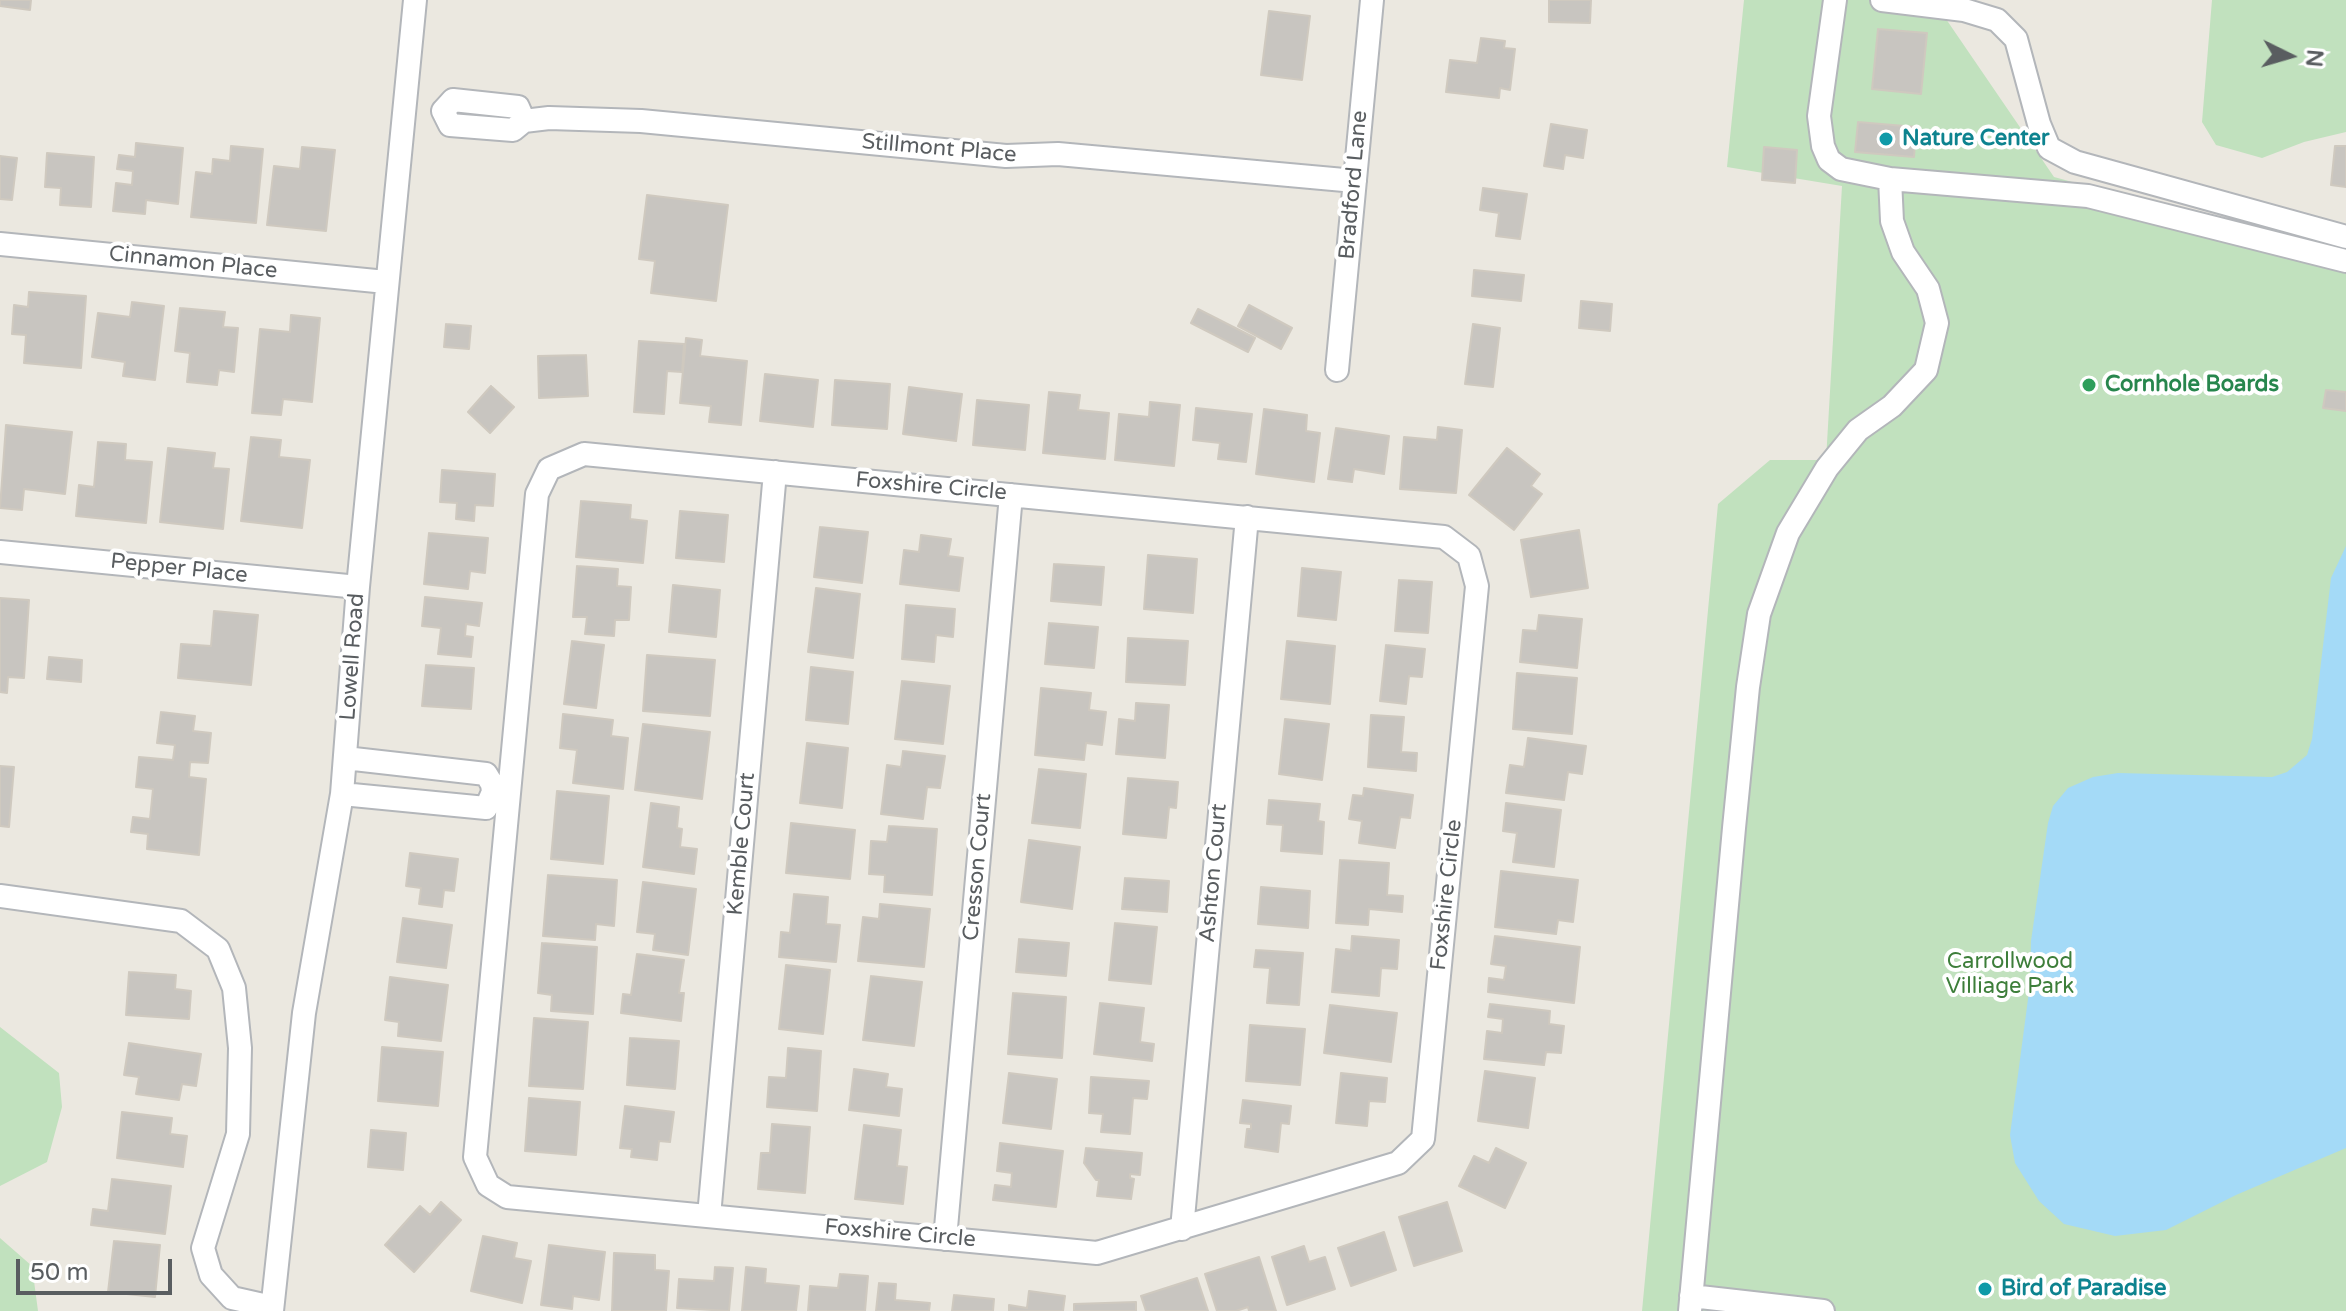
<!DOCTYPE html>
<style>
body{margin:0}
#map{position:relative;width:2346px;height:1311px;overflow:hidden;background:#ebe8e0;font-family:"Varela Round",sans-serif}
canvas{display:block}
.north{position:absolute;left:2250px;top:16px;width:80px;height:80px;-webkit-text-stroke:6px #fff;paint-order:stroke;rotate:95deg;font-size:22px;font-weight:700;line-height:32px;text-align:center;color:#595d60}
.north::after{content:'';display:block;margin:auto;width:28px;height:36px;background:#595d60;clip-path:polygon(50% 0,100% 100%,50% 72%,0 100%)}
.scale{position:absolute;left:16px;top:1259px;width:156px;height:36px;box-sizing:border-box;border:4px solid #595d60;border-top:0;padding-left:10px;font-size:24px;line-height:28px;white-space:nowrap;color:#595d60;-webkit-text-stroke:6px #fff;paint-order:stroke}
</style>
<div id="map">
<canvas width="2346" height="1311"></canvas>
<div class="north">N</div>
<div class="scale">50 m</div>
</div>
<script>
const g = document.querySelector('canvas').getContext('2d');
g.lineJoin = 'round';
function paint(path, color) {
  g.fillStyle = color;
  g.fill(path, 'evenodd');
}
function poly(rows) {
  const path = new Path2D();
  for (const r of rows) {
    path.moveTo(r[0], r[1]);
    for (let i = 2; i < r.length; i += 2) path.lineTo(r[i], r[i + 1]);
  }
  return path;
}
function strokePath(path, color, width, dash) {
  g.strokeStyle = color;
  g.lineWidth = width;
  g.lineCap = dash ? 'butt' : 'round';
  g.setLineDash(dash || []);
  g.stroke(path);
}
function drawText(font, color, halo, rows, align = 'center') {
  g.font = font + ' "Varela Round",sans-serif';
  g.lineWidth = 8;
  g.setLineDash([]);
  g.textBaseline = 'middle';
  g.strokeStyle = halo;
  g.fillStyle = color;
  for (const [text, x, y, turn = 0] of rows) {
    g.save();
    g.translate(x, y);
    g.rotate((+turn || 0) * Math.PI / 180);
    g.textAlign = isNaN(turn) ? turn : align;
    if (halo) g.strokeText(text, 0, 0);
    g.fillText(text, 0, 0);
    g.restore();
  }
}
const green = poly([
 [1744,0,1933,0,2054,177,2346,256,2346,1311,1642,1311,1718,504,1770,460,1826,460,1842,186,1727,167],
 [2212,0,2346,0,2346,132,2304,142,2262,158,2216,145,2202,122],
 [0,1027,59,1073,62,1107,47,1162,0,1186],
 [0,1238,32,1266,38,1311,0,1311]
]);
const water = poly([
 [2346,546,2346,1148,2236,1195,2166,1230,2115,1236,2064,1224,2039,1201,2015,1163,2010,1135,2030,984,2031,941,2048,823,2053,806,2068,788,2093,777,2118,773,2272,777,2287,772,2307,755,2312,739,2331,578]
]);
const building = poly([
 [0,0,31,0,30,10,0,6,0,0],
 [1549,0,1591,0,1590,23,1549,22,1549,0],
 [1269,11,1310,16,1302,80,1261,75,1269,11],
 [1878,29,1927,33,1921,94,1872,89,1878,29],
 [1481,38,1505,41,1504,48,1515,49,1510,90,1500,88,1499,98,1446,92,1450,60,1477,63,1481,38],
 [1858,122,1916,127,1914,157,1855,152,1858,122],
 [1551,124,1587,130,1583,158,1565,155,1563,169,1544,166,1551,124],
 [136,143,183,148,178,204,146,200,145,214,113,211,116,183,132,185,133,171,117,169,119,155,135,157,136,143],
 [231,146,263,149,256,223,191,217,196,172,212,174,213,159,230,161,231,146],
 [2335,146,2346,146,2346,187,2331,185,2335,146],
 [302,147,335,150,326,231,267,225,274,166,300,169,302,147],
 [1764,147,1797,150,1795,183,1762,180,1764,147],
 [47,153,94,157,91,207,60,205,61,188,45,187,47,153],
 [0,156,17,158,12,200,0,199,0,156],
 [1483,188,1527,194,1520,239,1496,236,1499,213,1480,210,1483,188],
 [647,195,728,205,716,301,651,293,655,261,639,259,647,195],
 [1474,270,1524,275,1521,301,1472,296,1474,270],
 [29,292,86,296,81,368,24,363,26,335,12,334,14,305,28,307,29,292],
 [1581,301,1612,304,1610,331,1579,328,1581,301],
 [132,302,164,306,155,380,123,376,125,362,92,357,98,313,130,317,132,302],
 [1249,305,1292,328,1281,349,1238,326,1249,305],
 [180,308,225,312,223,327,238,328,234,372,219,370,217,385,187,382,190,353,175,351,180,308],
 [1198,309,1255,338,1248,352,1191,323,1198,309],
 [291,315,320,318,312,402,283,399,281,415,252,413,260,329,290,332,291,315],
 [446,324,471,326,469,349,444,347,446,324],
 [1473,324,1500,328,1493,387,1465,384,1473,324],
 [686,338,702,340,700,356,747,361,741,425,709,422,711,406,680,403,686,338],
 [639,341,684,344,682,372,667,371,664,414,634,412,639,341],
 [586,355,588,396,539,398,538,356,586,355],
 [765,374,818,380,813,427,760,421,765,374],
 [835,380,890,384,887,429,832,425,835,380],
 [491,386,514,407,490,433,468,412,491,386],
 [909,387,962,394,956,441,903,434,909,387],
 [2326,390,2346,392,2346,411,2323,408,2326,390],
 [1049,392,1080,395,1078,410,1109,413,1105,459,1043,453,1049,392],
 [977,400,1029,405,1025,450,973,445,977,400],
 [1150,402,1180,405,1174,466,1115,460,1119,414,1149,417,1150,402],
 [1196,408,1252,414,1246,462,1218,459,1220,443,1193,440,1196,408],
 [1264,409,1307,415,1306,431,1320,433,1314,482,1256,474,1264,409],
 [6,425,72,432,65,494,24,489,22,510,0,508,6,425],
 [1438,427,1462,430,1456,493,1400,489,1404,437,1437,440,1438,427],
 [1336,428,1389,436,1384,474,1354,469,1352,482,1328,479,1336,428],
 [251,437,281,440,279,457,310,460,302,528,241,521,251,437],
 [98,442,126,444,125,460,152,462,146,523,76,516,79,485,94,487,98,442],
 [168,448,215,453,213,468,229,469,223,529,160,522,168,448],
 [1507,448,1540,474,1531,486,1542,494,1514,530,1469,495,1507,448],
 [442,470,495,474,493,506,475,505,474,521,456,519,457,503,440,502,442,470],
 [581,501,631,505,630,519,647,521,643,563,576,557,581,501],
 [680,511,728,515,724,562,676,558,680,511],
 [820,527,868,532,862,583,814,577,820,527],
 [1579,530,1588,588,1531,597,1521,540,1579,530],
 [429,533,488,538,485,573,470,571,468,589,424,584,429,533],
 [921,535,951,539,948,556,963,558,959,591,900,584,904,550,919,552,921,535],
 [1148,555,1197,559,1193,613,1144,609,1148,555],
 [1054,564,1104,567,1101,605,1051,601,1054,564],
 [577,566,618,569,617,586,631,587,629,620,615,620,614,636,585,634,587,617,573,617,577,566],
 [1302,568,1341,572,1336,620,1298,616,1302,568],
 [1399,580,1432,582,1428,633,1395,631,1399,580],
 [673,585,720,590,716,637,669,632,673,585],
 [816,588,860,594,853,658,808,652,816,588],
 [425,597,482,603,479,626,466,624,465,636,473,637,471,657,438,654,441,628,422,626,425,597],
 [0,598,29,600,24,678,8,677,7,693,0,692,0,598],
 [906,605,955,609,953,637,936,635,934,662,902,659,906,605],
 [214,611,258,615,251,685,178,678,181,644,211,646,214,611],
 [1539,615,1582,619,1577,668,1520,662,1523,630,1537,631,1539,615],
 [1049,623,1098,627,1094,668,1045,664,1049,623],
 [1128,638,1188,641,1185,685,1126,682,1128,638],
 [572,641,604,645,596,708,564,704,572,641],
 [1287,641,1335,646,1330,704,1281,699,1287,641],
 [1386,645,1425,649,1422,677,1409,676,1406,704,1380,701,1386,645],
 [647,655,715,660,710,716,643,711,647,655],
 [49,657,82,660,81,682,47,679,49,657],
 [426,665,474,668,471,709,422,706,426,665],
 [811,667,853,672,848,724,806,720,811,667],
 [1517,673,1577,678,1572,734,1513,729,1517,673],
 [902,681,950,686,943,744,895,739,902,681],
 [1041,688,1091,693,1089,710,1106,712,1102,745,1086,743,1084,760,1035,755,1041,688],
 [1136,703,1169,705,1165,758,1116,754,1119,719,1135,721,1136,703],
 [161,712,195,716,193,731,211,733,208,763,190,762,189,777,206,779,199,855,147,849,148,834,131,832,133,817,150,819,153,789,136,787,139,757,173,760,175,745,157,743,161,712],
 [563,714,613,720,611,736,628,738,623,789,573,783,577,750,560,748,563,714],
 [1371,715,1404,717,1401,752,1417,753,1416,771,1368,767,1371,715],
 [1285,719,1329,724,1322,780,1279,774,1285,719],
 [643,724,710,732,702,799,635,790,643,724],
 [1528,738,1586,746,1582,774,1568,772,1564,800,1506,793,1510,765,1524,767,1528,738],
 [807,743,848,748,842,808,800,803,807,743],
 [903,751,945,756,940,788,927,787,923,819,881,814,887,765,901,767,903,751],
 [0,766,14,767,9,827,0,826,0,766],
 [1039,769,1086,774,1080,828,1032,823,1039,769],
 [1128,778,1178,782,1176,808,1169,807,1166,838,1123,834,1128,778],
 [1364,788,1413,795,1410,818,1400,817,1395,848,1359,843,1362,821,1349,819,1353,795,1363,796,1364,788],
 [557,791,609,796,603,864,551,859,557,791],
 [1269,800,1320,804,1318,821,1324,822,1322,854,1281,851,1283,825,1267,824,1269,800],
 [651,803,679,807,677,828,682,829,680,847,697,849,694,874,643,867,651,803],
 [1506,803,1561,810,1554,867,1513,862,1517,833,1503,831,1506,803],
 [791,823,855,830,850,879,786,873,791,823],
 [889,826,937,829,932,895,884,892,885,875,869,874,871,841,887,842,889,826],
 [1029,840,1080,847,1072,909,1021,902,1029,840],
 [410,853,458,859,454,891,444,890,442,907,419,904,421,888,406,886,410,853],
 [1340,860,1389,863,1387,895,1403,896,1402,912,1369,909,1368,925,1336,923,1340,860],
 [1501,871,1578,880,1573,922,1558,920,1556,934,1495,927,1501,871],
 [548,875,617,880,614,926,596,924,595,940,543,936,548,875],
 [1125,878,1169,881,1167,912,1122,909,1125,878],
 [643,882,696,889,688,955,653,950,655,934,637,932,643,882],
 [1261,887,1310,891,1308,928,1258,924,1261,887],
 [794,894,828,897,826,924,840,925,836,962,779,957,781,932,790,933,794,894],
 [880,904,930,909,924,967,858,961,863,917,879,919,880,904],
 [403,918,452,925,446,968,397,962,403,918],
 [1115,923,1157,927,1151,984,1109,980,1115,923],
 [1352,936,1399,940,1397,969,1381,968,1379,996,1332,992,1336,949,1351,951,1352,936],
 [1495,936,1580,947,1574,1003,1488,992,1489,978,1504,980,1506,966,1491,964,1495,936],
 [1019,939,1069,943,1066,976,1016,972,1019,939],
 [542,943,597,947,593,1014,551,1011,552,995,538,993,542,943],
 [1256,950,1303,953,1299,1005,1267,1003,1270,968,1254,967,1256,950],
 [637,954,684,960,679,993,684,993,681,1021,621,1013,623,994,631,995,637,954],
 [786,965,830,970,823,1034,779,1029,786,965],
 [129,972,176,975,175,989,191,991,189,1019,126,1015,129,972],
 [871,976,922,982,914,1046,863,1040,871,976],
 [390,977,448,985,441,1041,398,1036,399,1022,385,1020,390,977],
 [1013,993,1066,997,1062,1058,1008,1054,1013,993],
 [1100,1003,1144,1008,1140,1042,1154,1044,1152,1061,1094,1054,1100,1003],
 [1490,1004,1550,1011,1549,1024,1564,1026,1561,1053,1546,1052,1544,1065,1484,1059,1487,1031,1502,1033,1503,1019,1488,1017,1490,1004],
 [1330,1005,1397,1013,1391,1062,1324,1053,1330,1005],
 [534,1018,588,1022,583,1089,529,1086,534,1018],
 [1250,1025,1305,1029,1300,1085,1246,1081,1250,1025],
 [630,1038,679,1041,675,1089,627,1085,630,1038],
 [129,1043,201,1054,196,1086,182,1084,179,1100,136,1094,139,1077,124,1075,129,1043],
 [382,1047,443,1052,438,1106,378,1101,382,1047],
 [788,1048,821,1051,817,1111,767,1107,769,1077,786,1078,788,1048],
 [854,1069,888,1074,886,1087,902,1089,899,1116,849,1110,854,1069],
 [1485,1071,1535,1078,1528,1128,1478,1121,1485,1071],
 [1009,1073,1057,1079,1051,1129,1003,1123,1009,1073],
 [1341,1073,1387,1078,1385,1102,1369,1101,1367,1126,1336,1123,1341,1073],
 [1091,1077,1149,1081,1147,1099,1133,1098,1130,1134,1101,1132,1103,1114,1089,1113,1091,1077],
 [529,1098,580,1102,576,1155,525,1151,529,1098],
 [1243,1100,1291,1106,1289,1124,1281,1123,1278,1152,1245,1147,1247,1129,1251,1129,1251,1124,1240,1123,1243,1100],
 [625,1106,674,1112,670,1142,659,1141,657,1160,631,1157,632,1149,620,1148,625,1106],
 [122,1112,172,1118,170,1134,187,1136,183,1167,117,1158,122,1112],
 [772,1124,810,1127,805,1193,758,1189,761,1153,770,1153,772,1124],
 [864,1125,901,1130,897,1166,907,1167,903,1204,855,1199,864,1125],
 [371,1130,406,1133,403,1170,368,1167,371,1130],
 [1000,1143,1063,1151,1056,1207,993,1200,995,1185,1011,1187,1012,1173,997,1171,1000,1143],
 [1086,1148,1142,1153,1140,1175,1130,1174,1130,1178,1134,1179,1131,1199,1097,1196,1099,1180,1096,1180,1084,1163,1086,1148],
 [1496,1148,1526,1163,1505,1208,1459,1186,1474,1156,1489,1163,1496,1148],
 [112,1179,171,1186,165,1234,91,1225,93,1209,108,1211,112,1179],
 [441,1202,461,1220,414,1272,385,1245,420,1206,430,1215,441,1202],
 [1447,1202,1462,1251,1414,1266,1399,1217,1447,1202],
 [1384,1232,1396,1270,1351,1286,1338,1248,1384,1232],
 [483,1236,517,1243,514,1258,531,1261,522,1303,471,1291,483,1236],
 [114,1241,160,1245,155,1297,108,1292,114,1241],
 [549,1245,605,1252,599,1300,573,1296,572,1309,541,1305,549,1245],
 [1304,1246,1309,1262,1325,1257,1335,1289,1287,1305,1272,1257,1304,1246],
 [614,1253,655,1255,655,1270,669,1271,666,1311,612,1311,614,1253],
 [1259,1257,1276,1311,1249,1311,1248,1307,1236,1311,1217,1311,1205,1274,1259,1257],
 [715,1267,733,1268,729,1311,677,1308,679,1279,714,1281,715,1267],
 [746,1267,766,1269,765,1283,799,1286,796,1311,742,1311,746,1267],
 [840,1274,868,1276,865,1311,808,1311,810,1286,838,1288,840,1274],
 [1197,1278,1208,1311,1146,1311,1141,1296,1197,1278],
 [879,1283,896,1284,895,1300,930,1303,929,1311,876,1311,879,1283],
 [1029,1291,1065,1296,1063,1311,1009,1311,1009,1305,1027,1308,1029,1291],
 [954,1295,994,1299,993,1311,952,1311,954,1295],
 [1136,1302,1136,1311,1074,1311,1074,1304,1136,1302]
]);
const minor = poly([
 [1835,0,1819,116,1823,146,1829,160,1841,169,1890,179],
 [1882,0,1964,10,1997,20,2016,39,2039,124,2049,148,2075,162,2346,237],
 [443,111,450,125,513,130,524,121,549,118,641,121,1006,156,1058,154,1355,181],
 [443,111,453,100,518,107,524,121],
 [0,244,386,282],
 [1337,370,1372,0],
 [584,454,1444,537,1469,556,1477,586,1423,1139,1398,1163,1097,1253,507,1197,488,1185,475,1157,537,494,549,469,584,454],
 [0,552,358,587],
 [342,794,486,808,493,792,492,784,486,774,345,758],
 [0,896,181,921,218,949,234,988,240,1048,238,1134,203,1248,211,1275,232,1298,272,1307],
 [709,1216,775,472],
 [1182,1229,1247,517],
 [945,1239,1011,495],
 [1691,1296,1823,1311],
 [272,1311,304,1013,342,794,358,587,415,0],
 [1690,1311,1734,828,1748,687,1759,614,1788,533,1827,468,1858,430,1892,406,1926,370,1937,323,1928,289,1903,252,1892,221,1890,179,2088,196,2346,261]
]);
const markers = [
 [1886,139,8,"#0f9aa8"],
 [2089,385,8,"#2e9e5b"],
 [1985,1289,8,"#0f9aa8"]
];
const cultureNames = [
 ["Nature Center",1902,139],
 ["Bird of Paradise",2001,1289]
];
const streetNames = [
 ["Stillmont Place",939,149,5],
 ["Bradford Lane",1354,185,-85],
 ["Cinnamon Place",193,263,6],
 ["Foxshire Circle",931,487,5],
 ["Pepper Place",179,569,6],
 ["Lowell Road",353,657,-86],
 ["Kemble Court",742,844,-85],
 ["Cresson Court",978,867,-85],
 ["Ashton Court",1214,873,-85],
 ["Foxshire Circle",1447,895,-84],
 ["Foxshire Circle",900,1234,5]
];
const leisureNames = [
 ["Cornhole Boards",2105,385]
];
const parkNames = [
 ["Carrollwood",2010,962],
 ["Villiage Park",2010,987]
];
paint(green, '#c1e1be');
paint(water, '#a4daf7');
paint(building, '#c8c5c0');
strokePath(building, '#cfc9bf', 2);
strokePath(minor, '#b3b6ba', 26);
strokePath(minor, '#fff', 22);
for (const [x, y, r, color] of markers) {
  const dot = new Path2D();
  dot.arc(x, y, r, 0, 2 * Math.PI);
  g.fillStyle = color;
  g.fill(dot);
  strokePath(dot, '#fff', 3);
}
drawText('bold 22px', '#0d838f', '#fff', cultureNames, 'left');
drawText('22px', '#595d60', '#fff', streetNames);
drawText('bold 22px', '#27864d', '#fff', leisureNames, 'left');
drawText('22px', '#3d7e3a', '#fff', parkNames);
</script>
